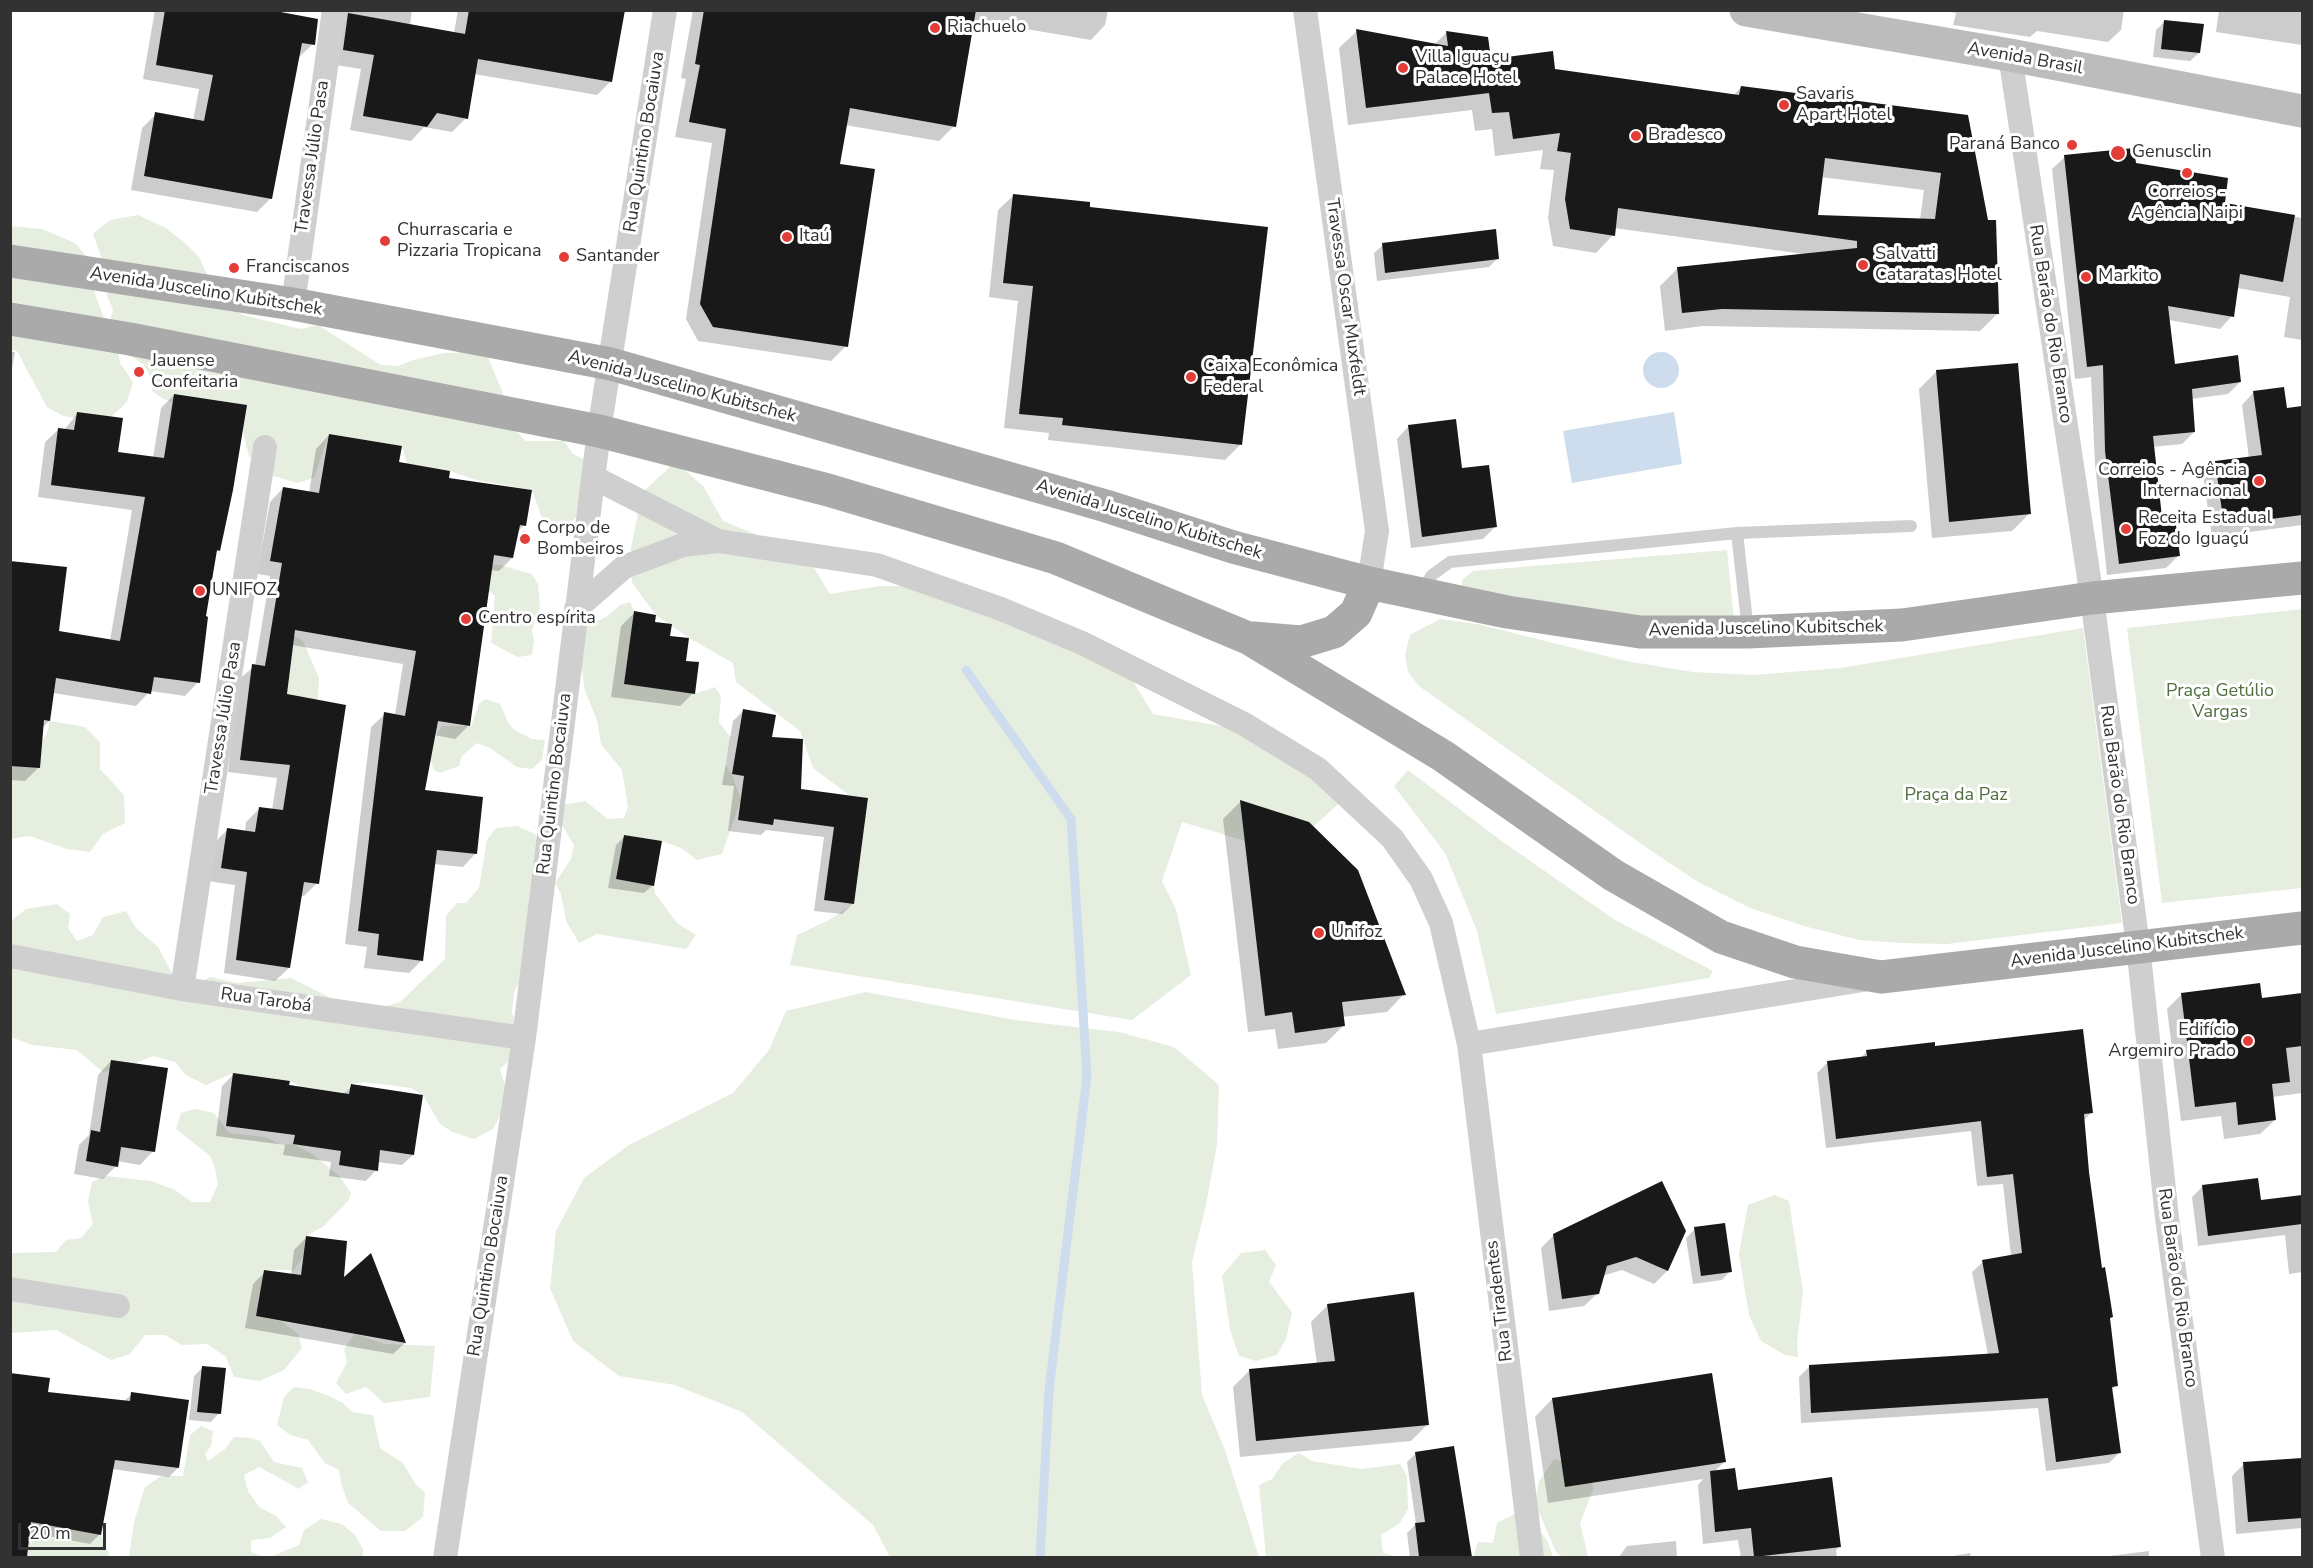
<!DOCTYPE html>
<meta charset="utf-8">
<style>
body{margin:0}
#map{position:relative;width:2313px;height:1568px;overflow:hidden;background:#fff;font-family:"Nunito Sans",sans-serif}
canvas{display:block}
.frame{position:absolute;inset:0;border:12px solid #323232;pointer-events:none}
.scale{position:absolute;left:18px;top:1523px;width:88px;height:27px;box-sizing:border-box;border:3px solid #323232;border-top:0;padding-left:8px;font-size:18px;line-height:21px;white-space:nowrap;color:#323232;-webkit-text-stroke:4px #fff;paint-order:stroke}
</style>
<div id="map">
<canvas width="2313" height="1568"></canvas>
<div class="frame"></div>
<div class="scale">20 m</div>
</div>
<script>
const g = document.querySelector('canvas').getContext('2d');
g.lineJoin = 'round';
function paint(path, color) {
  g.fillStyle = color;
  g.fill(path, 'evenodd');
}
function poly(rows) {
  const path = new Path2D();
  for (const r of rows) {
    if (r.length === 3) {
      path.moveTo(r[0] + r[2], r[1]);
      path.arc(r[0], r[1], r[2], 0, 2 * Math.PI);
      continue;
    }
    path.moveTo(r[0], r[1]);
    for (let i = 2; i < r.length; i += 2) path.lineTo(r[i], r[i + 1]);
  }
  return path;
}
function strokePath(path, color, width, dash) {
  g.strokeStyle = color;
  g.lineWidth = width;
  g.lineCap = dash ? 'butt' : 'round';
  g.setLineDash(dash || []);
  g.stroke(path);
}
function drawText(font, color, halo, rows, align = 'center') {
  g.font = font + ' "Nunito Sans",sans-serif';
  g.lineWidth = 6;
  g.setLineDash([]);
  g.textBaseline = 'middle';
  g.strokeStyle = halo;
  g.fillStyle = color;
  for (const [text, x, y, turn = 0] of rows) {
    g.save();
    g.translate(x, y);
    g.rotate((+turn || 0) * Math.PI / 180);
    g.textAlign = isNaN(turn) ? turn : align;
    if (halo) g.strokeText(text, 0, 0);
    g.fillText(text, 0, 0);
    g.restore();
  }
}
const green = poly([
 [138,215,166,228,186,244,199,257,212,285,228,305,243,315,301,329,318,325,381,365,398,366,413,360,444,353,486,352,502,391,511,427,526,441,564,441,573,454,588,462,588,506,569,524,543,521,532,490,476,480,450,471,407,464,402,446,329,434,314,478,297,483,267,474,249,456,239,414,233,403,209,399,183,407,164,399,152,391,149,373,143,364,117,347,120,363,133,382,127,402,111,417,80,419,63,416,47,407,17,351,11,350,11,226,42,229,75,243,93,264,94,291,108,329,113,309,107,296,108,276,93,234,110,220],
 [675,462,703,486,723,521,760,536,812,565,830,594,879,586,929,586,1125,668,1153,714,1238,729,1343,800,1303,836,1252,843,1182,822,1162,881,1176,909,1191,975,1132,1020,790,965,797,935,827,921,854,904,868,798,849,795,813,768,800,731,736,682,733,663,689,638,656,615,632,583,631,548,642,493],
 [1727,550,1734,620,1639,622,1462,587,1462,580,1473,571],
 [491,565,500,565,532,574,538,584,540,606,532,630,534,641,532,655,518,657,491,643,495,596,482,586],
 [630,602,634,611,624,684,695,694,715,687,721,696,719,722,731,738,725,765,732,774,741,800,722,854,697,860,681,848,662,841,624,835,616,879,654,886,655,893,677,923,696,935,686,949,597,934,579,943,566,921,561,894,555,883,571,859,574,845,562,825,562,805,585,801,608,819,624,818,628,807,622,770,601,744,597,720,585,691,580,658,585,627,606,617,620,605],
 [2302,609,2302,888,2162,903,2127,628],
 [1440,619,1477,624,1626,661,1693,672,1754,675,1840,668,2083,628,2122,923,1947,944,1901,943,1859,940,1804,926,1750,908,1698,882,1647,848,1419,686,1408,672,1405,655,1410,635],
 [294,636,303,641,319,678,318,699,306,706,286,706,290,669,264,665,272,643],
 [485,699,500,704,509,724,516,731,532,739,545,740,542,760,532,769,517,767,490,748,477,743,462,756,459,766,440,773,434,770,430,760,435,738,442,726,471,726,479,704],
 [50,721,85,727,100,742,100,769,124,795,125,823,103,834,90,852,67,849,30,836,11,839,11,762,32,758,47,733],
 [1408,770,1503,842,1615,920,1713,971,1709,978,1496,1014,1477,931,1445,853,1394,786],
 [517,826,535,834,544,846,530,962,514,992,512,1012,518,1033,515,1056,500,1069,509,1098,493,1129,474,1139,452,1132,440,1124,423,1095,411,1088,364,1082,351,1084,344,1093,302,1087,290,1081,233,1073,206,1085,186,1075,175,1062,153,1056,121,1069,103,1072,77,1050,32,1045,11,1037,10,922,26,909,57,904,70,914,68,928,77,941,93,935,103,917,126,911,136,928,158,947,177,982,193,986,210,977,237,983,291,978,337,1001,379,1008,400,1002,445,959,446,916,457,903,466,903,479,888,487,840,496,828],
 [866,992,1015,1020,1119,1032,1174,1047,1219,1085,1217,1144,1206,1205,1192,1262,1202,1395,1225,1450,1259,1557,890,1557,873,1525,742,1412,675,1385,619,1376,573,1341,550,1288,556,1231,584,1178,629,1145,733,1093,769,1050,786,1011],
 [195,1109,214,1113,229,1133,265,1137,282,1145,293,1144,314,1155,340,1177,351,1193,348,1201,324,1226,306,1236,303,1257,294,1270,264,1270,256,1316,281,1321,298,1334,302,1348,284,1370,260,1381,234,1377,226,1357,207,1344,182,1345,165,1335,145,1335,130,1354,111,1360,56,1330,11,1333,11,1253,56,1252,66,1240,81,1238,93,1224,88,1202,92,1182,106,1176,151,1181,175,1190,192,1202,210,1202,218,1184,215,1168,210,1156,176,1129,181,1113],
 [1775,1195,1789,1201,1803,1292,1797,1343,1798,1357,1785,1355,1761,1341,1749,1315,1739,1254,1748,1205],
 [1265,1250,1276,1265,1269,1282,1292,1312,1286,1339,1277,1355,1256,1361,1239,1356,1230,1330,1222,1276,1241,1253],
 [355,1334,384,1344,435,1346,430,1397,384,1403,366,1387,346,1394,336,1383,347,1362,344,1349],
 [294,1387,310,1389,329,1396,343,1403,352,1412,373,1415,380,1448,403,1463,416,1485,425,1492,423,1517,405,1531,381,1531,348,1503,341,1483,339,1470,325,1463,308,1440,290,1435,277,1425,284,1397],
 [201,1426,213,1431,211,1446,205,1454,208,1461,225,1449,234,1437,251,1438,260,1441,274,1462,302,1468,308,1482,299,1489,259,1467,244,1475,248,1491,259,1507,276,1516,286,1527,270,1538,251,1540,251,1552,264,1557,129,1557,134,1522,145,1487,161,1476,183,1476,190,1435],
 [1299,1453,1312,1461,1361,1469,1400,1464,1407,1476,1408,1509,1399,1524,1381,1535,1383,1553,1399,1557,1266,1557,1259,1485,1272,1479,1283,1463],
 [1554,1459,1576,1464,1592,1474,1593,1490,1580,1523,1588,1556,1584,1557,1562,1557,1556,1552,1535,1503,1539,1481],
 [1526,1508,1536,1527,1547,1540,1553,1557,1473,1558,1478,1542,1493,1543,1497,1523],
 [32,1514,83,1518,101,1535,110,1557,11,1557,10,1531],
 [321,1519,342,1524,355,1535,363,1549,363,1557,270,1557,299,1545,304,1530]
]);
const water = poly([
 [1661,370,18],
 [1674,412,1682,464,1572,483,1563,431]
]);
const shadow = poly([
 [155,10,262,10,313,44,298,58,271,198,257,212,131,190,142,128,156,114,193,121,199,89,143,79],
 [335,10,412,10,410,26,454,33,458,10,623,10,611,81,597,95,474,74,466,118,452,132,424,127,411,141,350,130,361,69,329,64],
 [693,10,1108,10,1105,25,1091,40,973,20,954,126,939,141,845,125,839,165,846,346,831,361,698,341,686,319,712,143,675,137,686,79,681,78],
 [1936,10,2124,10,2121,30,2108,42,2037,31,2030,37,1953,25,1956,13],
 [2219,10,2302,10,2302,45,2216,32],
 [2165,21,2199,53,2190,61,2153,57,2156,30],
 [1357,31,1434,45,1446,33,1487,38,1490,61,1554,70,1733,96,1741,87,1967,117,1998,313,1980,331,1703,326,1665,331,1660,286,1678,268,1804,254,1614,228,1613,235,1596,253,1553,246,1548,218,1554,170,1540,169,1543,150,1495,156,1492,129,1475,131,1472,110,1348,125,1339,48],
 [1821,177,1924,190,1920,220,1816,217],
 [2065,157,2134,164,2223,204,2302,218,2302,340,2284,337,2290,297,2237,288,2232,316,2220,329,2169,320,2174,365,2240,382,2228,394,2191,399,2194,432,2182,444,2152,447,2162,528,2178,556,2166,568,2107,575,2095,464,2091,377,2075,379,2052,169],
 [1014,195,1088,208,1240,445,1225,460,1048,440,1049,433,1004,428,1018,301,989,297,998,210],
 [1383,245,1498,258,1489,267,1377,281,1374,253],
 [10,352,15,352,10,380],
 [1936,372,2030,513,2012,531,1932,538,1919,389],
 [2254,392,2285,410,2302,408,2302,525,2212,537,2203,475,2216,462,2249,458,2242,405],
 [174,395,219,550,215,553,204,618,198,682,185,696,150,691,136,706,53,693,49,721,42,728,38,768,25,781,10,780,10,562,57,633,110,641,132,510,38,497,45,442,59,429,64,430,77,414,117,453,153,458,161,408],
 [1408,427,1461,470,1495,527,1483,539,1411,548,1397,439],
 [329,435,397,464,448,479,524,525,517,533,512,558,499,571,491,570,469,725,455,739,434,735,423,792,476,853,463,867,434,864,422,960,409,973,364,968,367,947,345,944,371,727,385,714,395,715,403,664,292,645,285,695,317,883,304,896,300,896,289,968,275,981,224,973,235,885,208,881,214,843,228,829,245,832,246,822,259,809,272,810,277,778,228,772,239,679,255,666,270,576,257,574,270,502,283,488,309,493,316,449],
 [634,613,653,623,669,637,685,662,693,693,680,706,611,697,621,626],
 [743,711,800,790,867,799,853,904,842,914,814,911,824,837,766,830,761,835,728,831,734,786,722,785,733,721],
 [1240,802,1308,823,1404,994,1387,1012,1342,1017,1343,1026,1326,1043,1278,1049,1275,1029,1248,1032,1223,819],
 [624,837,653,885,644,893,608,888,616,845],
 [2182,994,2261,1000,2302,995,2302,1093,2272,1097,2275,1120,2260,1134,2224,1139,2221,1116,2181,1121,2167,1009],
 [1934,1048,2091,1113,2083,1121,2087,1172,2101,1269,2111,1317,2109,1319,2116,1386,2111,1390,2120,1452,2109,1463,2046,1471,2038,1408,1801,1423,1799,1377,1809,1367,1988,1355,1972,1272,1983,1262,2011,1256,2003,1184,1977,1186,1971,1131,1826,1148,1817,1073,1828,1062,1860,1059,1867,1051],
 [111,1061,153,1151,140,1165,117,1161,116,1166,103,1179,74,1174,79,1145,89,1135,98,1075],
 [233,1075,343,1094,351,1086,413,1155,402,1165,377,1162,376,1170,366,1181,329,1176,331,1162,283,1155,285,1145,216,1136,222,1086],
 [2202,1187,2260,1202,2302,1196,2302,1272,2289,1274,2285,1235,2198,1246,2192,1197],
 [1695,1229,1730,1271,1722,1280,1693,1284,1686,1238],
 [1684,1231,1667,1271,1654,1284,1622,1270,1602,1276,1598,1293,1584,1306,1549,1311,1541,1248,1554,1235],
 [306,1238,342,1281,405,1343,393,1354,245,1328,253,1284,265,1272,291,1275,294,1250],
 [1328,1305,1427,1425,1411,1441,1240,1457,1233,1387,1250,1370,1317,1364,1311,1322],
 [203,1367,219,1413,211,1422,189,1420,194,1376],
 [46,1393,123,1402,132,1394,178,1468,169,1477,112,1469,99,1535,90,1544,28,1532],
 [1552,1399,1725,1461,1714,1472,1736,1491,1839,1547,1836,1550,1837,1558,1741,1558,1738,1540,1703,1544,1698,1485,1703,1479,1548,1503,1535,1417],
 [1416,1453,1465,1518,1470,1558,1410,1558,1407,1533,1416,1524,1407,1462],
 [2302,1459,2302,1528,2236,1534,2232,1476,2244,1464],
 [1676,1541,1677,1558,1618,1558,1627,1546],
 [2149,1551,2149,1558,2094,1558],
 [1970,1553,1971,1558,1942,1558]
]);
const stream = poly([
 [966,670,1071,819,1087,1076,1049,1390,1040,1558]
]);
const building = poly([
 [165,10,270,10,318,19,315,45,302,43,272,199,144,176,155,112,204,121,213,75,156,65],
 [469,10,625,10,612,82,478,59,468,119,437,113,427,127,363,116,374,55,343,50,348,13,465,34],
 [704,10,976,10,956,127,850,108,840,164,875,169,848,347,713,327,700,304,726,129,689,122,700,65,695,64],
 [2164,20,2204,24,2200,53,2161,49],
 [1356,29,1448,46,1446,31,1488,37,1491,59,1553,51,1555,69,1739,95,1741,86,1968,115,1988,220,1996,220,1999,314,1722,309,1682,313,1677,267,1857,248,1857,241,1618,208,1615,236,1570,229,1565,199,1571,153,1557,151,1560,133,1513,139,1509,112,1492,113,1489,93,1366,108],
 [1825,158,1941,173,1935,219,1818,215],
 [2134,148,2136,163,2228,178,2225,203,2295,215,2283,282,2240,274,2234,317,2168,306,2175,364,2238,355,2241,382,2192,389,2195,432,2153,436,2163,526,2176,525,2180,556,2119,564,2105,451,2103,365,2087,367,2064,155],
 [1013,194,1090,202,1090,207,1268,227,1242,445,1062,425,1063,418,1019,414,1033,286,1003,283],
 [1496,229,1499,259,1385,273,1382,243],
 [2018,363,2031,514,1949,522,1936,370],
 [2284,387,2287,408,2302,406,2302,515,2224,525,2215,461,2262,455,2253,391],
 [174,394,247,405,233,490,220,551,217,550,206,616,208,617,200,683,154,677,151,694,56,678,50,721,44,720,40,768,10,766,10,561,67,567,59,631,120,641,145,497,51,485,58,428,74,430,77,412,123,418,118,452,164,458],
 [1456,419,1462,468,1489,465,1497,527,1422,537,1408,425],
 [329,434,402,446,399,462,450,471,449,478,532,490,526,526,520,525,513,558,494,555,470,726,438,721,425,790,483,797,477,854,437,850,423,961,377,955,379,934,358,931,384,712,405,716,416,651,295,630,287,694,346,705,319,884,304,882,290,968,236,960,247,872,221,868,227,828,255,832,259,807,283,810,290,765,240,760,252,664,265,666,282,563,270,561,283,487,319,493],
 [634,611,656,615,655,622,672,624,670,636,689,638,686,661,699,662,695,694,624,684],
 [743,709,776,715,772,737,803,739,801,789,868,798,854,904,824,900,834,827,774,819,773,825,738,820,744,776,732,774],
 [1240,800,1309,822,1358,870,1406,995,1342,1002,1345,1026,1295,1033,1292,1012,1265,1016],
 [624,835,662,841,654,886,616,879],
 [2260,983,2262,998,2302,993,2302,1046,2286,1048,2290,1082,2272,1084,2276,1120,2238,1125,2236,1102,2195,1107,2181,993],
 [2083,1029,2093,1113,2084,1114,2089,1172,2102,1268,2105,1267,2113,1317,2110,1318,2118,1386,2112,1387,2121,1453,2056,1462,2048,1398,1811,1413,1809,1365,1999,1353,1982,1260,2022,1253,2013,1174,1987,1177,1981,1121,1836,1139,1827,1061,1867,1056,1866,1050,1935,1042,1935,1046],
 [111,1060,168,1068,155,1152,121,1147,118,1167,86,1161,91,1130,100,1132],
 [233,1073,290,1081,289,1085,349,1094,351,1084,423,1095,414,1155,380,1150,378,1171,339,1165,341,1151,293,1144,295,1135,226,1126],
 [2258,1178,2261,1200,2302,1195,2302,1224,2208,1236,2202,1185],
 [1662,1181,1686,1231,1668,1271,1636,1257,1607,1266,1599,1294,1562,1299,1553,1234],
 [1725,1223,1732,1272,1701,1276,1694,1227],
 [306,1236,347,1241,344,1277,371,1253,406,1343,256,1316,264,1270,301,1275],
 [1414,1292,1429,1425,1256,1441,1249,1369,1335,1361,1327,1304],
 [202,1366,226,1368,221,1414,197,1412],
 [10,1373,50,1378,48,1392,130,1401,131,1392,189,1400,179,1468,115,1460,101,1535,31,1522,27,1557,10,1557],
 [1712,1373,1726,1462,1565,1487,1552,1398],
 [1454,1446,1472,1557,1419,1557,1415,1523,1425,1522,1415,1452],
 [2302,1458,2302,1518,2248,1522,2243,1462],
 [1735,1468,1738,1490,1832,1477,1841,1547,1754,1557,1751,1528,1715,1532,1710,1471]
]);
const lane = poly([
 [1737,533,1911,526],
 [1421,592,1432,575,1450,562,1737,533,1748,631]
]);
const street = poly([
 [1305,10,1377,531,1369,583],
 [2010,55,2092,598,2138,946,2167,1218,2213,1558],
 [293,304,334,10],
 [593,477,718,541],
 [576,609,624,567,683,545,718,541,877,565,1001,609,1082,643,1244,724,1318,769,1392,838,1421,879,1441,923,1469,1044,1532,1558],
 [10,956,182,989,524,1038],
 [182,989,265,447],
 [1469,1044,1863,980],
 [10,1289,118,1306],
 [445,1558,524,1038,599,431,665,10]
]);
const secondary = poly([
 [1746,10,2010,55,2302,111]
]);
const primary = poly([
 [10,261,293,304,611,364,1106,506,1233,547,1369,583,1507,612,1640,632,1748,632,1902,625,2092,598,2302,578],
 [10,319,130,339,599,431,828,490,1056,558,1248,638,1443,756,1613,875,1721,937,1795,962,1881,977,2302,928],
 [1253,638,1301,642,1334,632,1356,613,1369,583]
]);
const markers = [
 [935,28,6,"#e43d38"],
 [1403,68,6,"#e43d38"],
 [1784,105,6,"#e43d38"],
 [1636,136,6,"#e43d38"],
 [2072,145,6,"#e43d38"],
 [2118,153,8,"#e43d38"],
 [2187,173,6,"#e43d38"],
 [787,237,6,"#e43d38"],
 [385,241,6,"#e43d38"],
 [564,257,6,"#e43d38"],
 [1863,265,6,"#e43d38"],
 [234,268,6,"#e43d38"],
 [2086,277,6,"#e43d38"],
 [139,372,6,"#e43d38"],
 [1191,377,6,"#e43d38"],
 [2259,481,6,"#e43d38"],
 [2126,529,6,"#e43d38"],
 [525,539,6,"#e43d38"],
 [200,591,6,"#e43d38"],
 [466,619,6,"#e43d38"],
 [1319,933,6,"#e43d38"],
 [2248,1041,6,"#e43d38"]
];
const poiNames = [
 ["Riachuelo",947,28],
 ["Villa Iguaçu",1415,58],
 ["Palace Hotel",1415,79],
 ["Savaris",1796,95],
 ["Apart Hotel",1796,116],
 ["Bradesco",1648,136],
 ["Paraná Banco",2060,145,"right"],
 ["Genusclin",2132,153],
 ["Correios -",2187,193,"center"],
 ["Agência Naipi",2187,214,"center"],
 ["Churrascaria e",397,231],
 ["Pizzaria Tropicana",397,252],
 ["Itaú",799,237],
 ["Salvatti",1875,255],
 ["Cataratas Hotel",1875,276],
 ["Santander",576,257],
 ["Franciscanos",246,268],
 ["Markito",2098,277],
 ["Jauense",151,362],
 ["Confeitaria",151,383],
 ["Caixa Econômica",1203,367],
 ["Federal",1203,388],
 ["Correios - Agência",2247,471,"right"],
 ["Internacional",2247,492,"right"],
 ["Receita Estadual",2138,519],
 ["Foz do Iguaçú",2138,540],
 ["Corpo de",537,529],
 ["Bombeiros",537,550],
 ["UNIFOZ",212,591],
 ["Centro espírita",478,619],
 ["Unifoz",1331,933],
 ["Edifício",2236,1031,"right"],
 ["Argemiro Prado",2236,1052,"right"]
];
const streetNames = [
 ["Avenida Brasil",2025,59,10],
 ["Rua Quintino Bocaiuva",645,142,-81],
 ["Travessa Júlio Pasa",313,157,-82],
 ["Avenida Juscelino Kubitschek",206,292,9],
 ["Travessa Oscar Muxfeldt",1345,297,82],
 ["Rua Barão do Rio Branco",2050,324,81],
 ["Avenida Juscelino Kubitschek",682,387,15],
 ["Avenida Juscelino Kubitschek",1149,520,17],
 ["Avenida Juscelino Kubitschek",1766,629,-1],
 ["Travessa Júlio Pasa",224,718,-81],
 ["Rua Quintino Bocaiuva",555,784,-83],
 ["Rua Barão do Rio Branco",2119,805,82],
 ["Avenida Juscelino Kubitschek",2127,948,-7],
 ["Rua Tarobá",266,1001,8],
 ["Rua Quintino Bocaiuva",489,1266,-81],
 ["Rua Barão do Rio Branco",2177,1288,82],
 ["Rua Tiradentes",1500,1301,-97]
];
const parkNames = [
 ["Praça Getúlio",2220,692],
 ["Vargas",2220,713],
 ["Praça da Paz",1956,796]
];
paint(green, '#e6eee0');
paint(water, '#cddded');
paint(shadow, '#0003');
strokePath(stream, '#cddded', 9);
paint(building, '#191919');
strokePath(lane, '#cfcfcf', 12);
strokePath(street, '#cfcfcf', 24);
strokePath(secondary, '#bcbcbc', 33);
strokePath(primary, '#aaa', 33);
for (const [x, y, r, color] of markers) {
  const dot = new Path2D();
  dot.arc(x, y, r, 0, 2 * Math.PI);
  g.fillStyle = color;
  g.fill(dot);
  strokePath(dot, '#fff', 2);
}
drawText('18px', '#323232', '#fff', poiNames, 'left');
drawText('18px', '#323232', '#fff', streetNames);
drawText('18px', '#506e3f', '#fff', parkNames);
</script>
